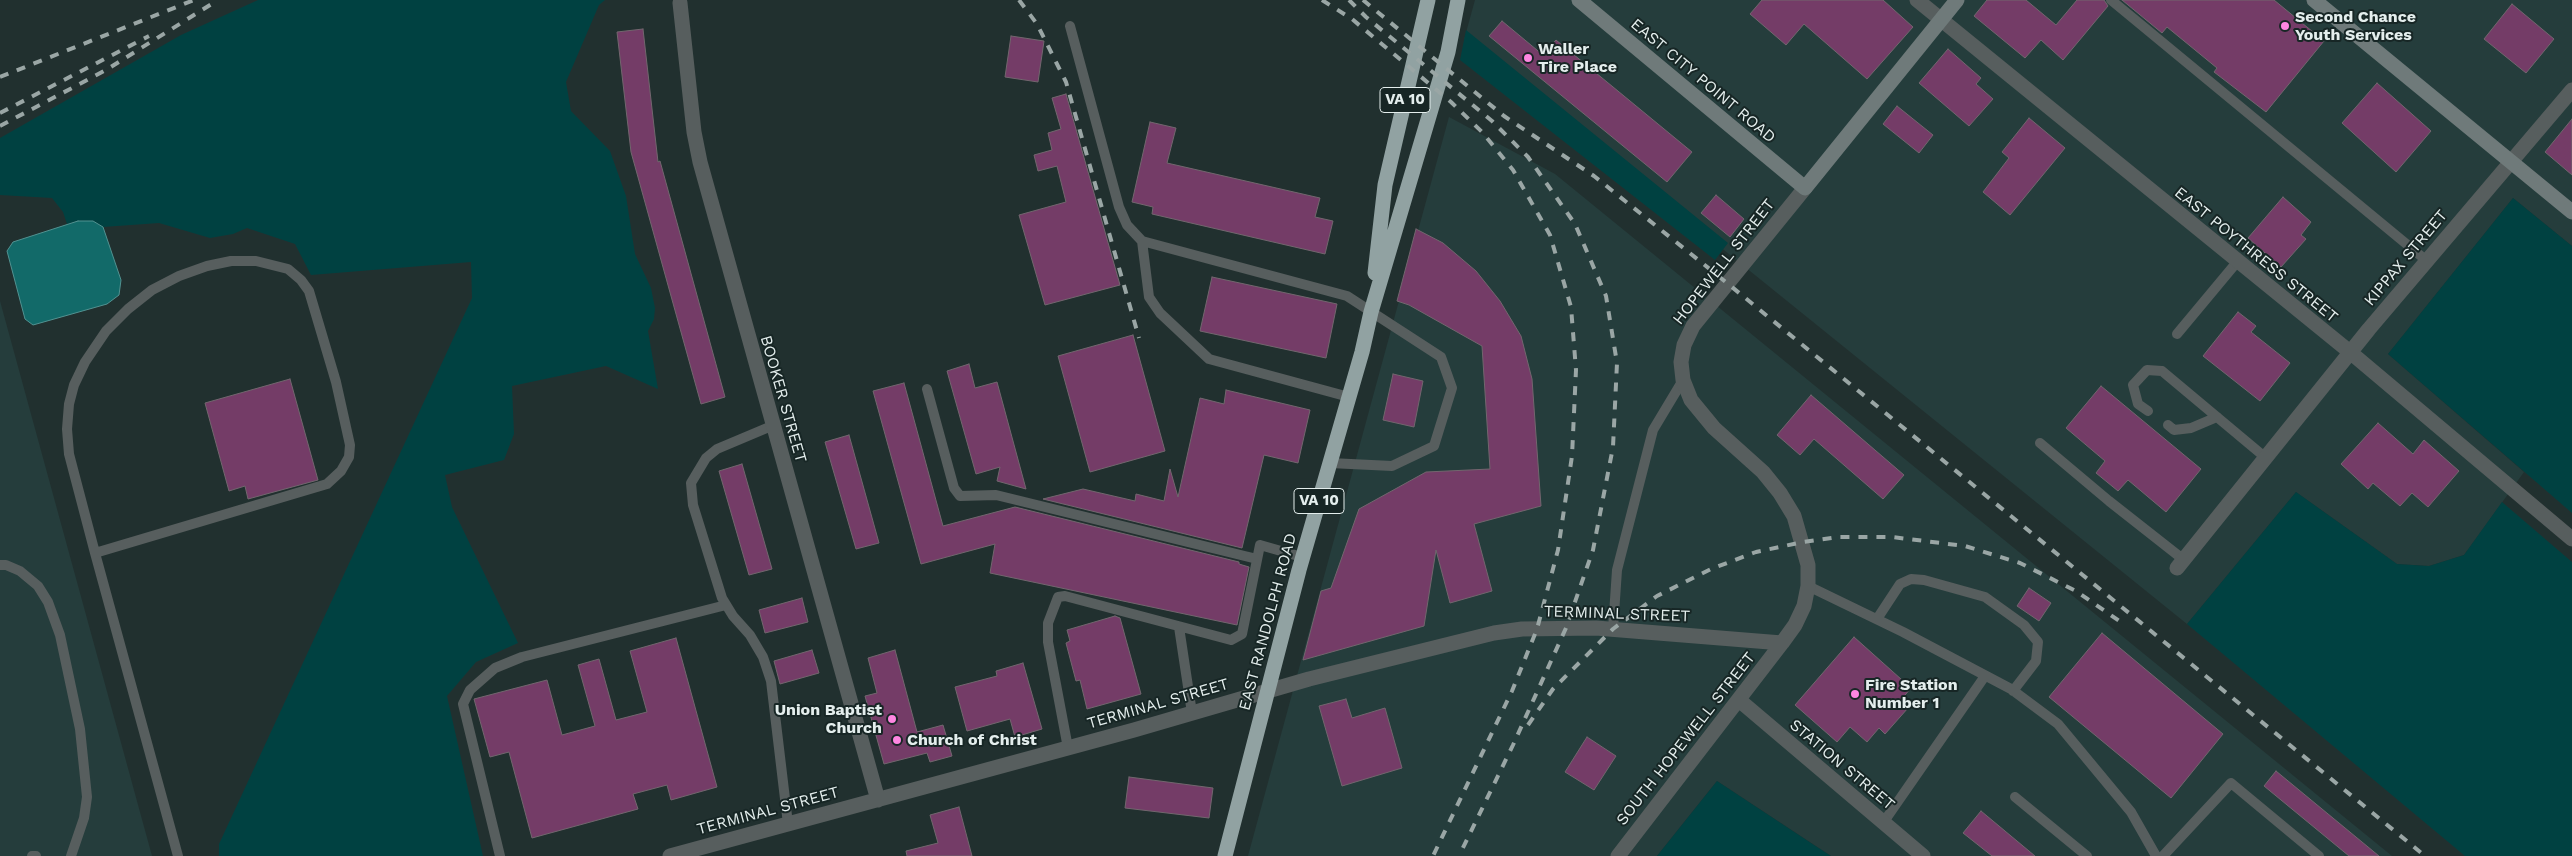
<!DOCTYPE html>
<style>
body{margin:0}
canvas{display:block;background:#21302f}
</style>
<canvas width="2572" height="856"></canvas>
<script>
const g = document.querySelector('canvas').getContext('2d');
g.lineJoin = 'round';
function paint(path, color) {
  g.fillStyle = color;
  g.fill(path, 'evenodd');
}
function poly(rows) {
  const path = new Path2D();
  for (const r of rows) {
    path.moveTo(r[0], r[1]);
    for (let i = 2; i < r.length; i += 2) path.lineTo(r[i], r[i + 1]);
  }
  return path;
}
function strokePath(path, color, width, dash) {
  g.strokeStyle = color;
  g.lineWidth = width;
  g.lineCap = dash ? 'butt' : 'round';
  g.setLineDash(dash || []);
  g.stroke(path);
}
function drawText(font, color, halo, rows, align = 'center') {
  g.font = font + ' "Work Sans",sans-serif';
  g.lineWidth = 4;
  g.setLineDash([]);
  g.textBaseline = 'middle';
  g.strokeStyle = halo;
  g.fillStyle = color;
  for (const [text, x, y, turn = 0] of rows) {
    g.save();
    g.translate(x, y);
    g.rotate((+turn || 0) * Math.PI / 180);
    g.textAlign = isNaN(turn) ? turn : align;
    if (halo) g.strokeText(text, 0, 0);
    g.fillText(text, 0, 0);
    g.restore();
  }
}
const built = poly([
 [1475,0,2572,0,2572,246,2513,198,2388,354,2524,472,2464,555,2429,566,2397,564,2296,492,2187,624,1464,40],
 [1449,117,1555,174,2392,856,1831,856,1717,781,1657,856,1248,856],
 [0,301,152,856,0,856]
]);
const green = poly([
 [258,0,605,0,599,5,566,82,571,111,610,151,626,196,635,254,651,288,655,308,654,319,648,331,658,389,606,366,512,386,514,434,504,460,445,475,452,507,518,643,476,662,447,696,483,856,219,856,219,844,472,298,471,262,311,275,295,244,247,228,233,234,210,238,159,223,103,227,93,221,78,221,67,224,63,212,52,198,0,195,0,138,181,35],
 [1466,30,1728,243,1715,260,1460,60],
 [2513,198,2572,246,2572,513,2388,354],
 [2296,492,2397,564,2429,566,2464,555,2502,502,2572,562,2572,856,2465,856,2187,624],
 [1717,781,1814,845,1831,856,1657,856]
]);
const water = poly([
 [78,221,93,221,103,227,121,280,119,295,107,304,33,325,25,319,7,251,13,242,78,221]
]);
const building = poly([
 [1762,0,1883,0,1913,27,1867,79,1804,24,1786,45,1750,14,1762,0],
 [1987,0,2026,0,2056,25,2077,0,2104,0,2108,6,2063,60,2041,40,2025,58,1974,16,1987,0],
 [2122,0,2274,0,2324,41,2266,112,2214,72,2217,68,2167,27,2162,33,2122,0],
 [2512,4,2554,39,2526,73,2484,39,2512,4],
 [1502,21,1543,55,1556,40,1692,152,1667,182,1489,36,1502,21],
 [643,29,658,162,660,161,725,397,701,404,631,152,617,32,643,29],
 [1011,36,1044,41,1038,82,1005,77,1011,36],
 [1948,49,1981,78,1976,84,1993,99,1969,126,1919,83,1948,49],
 [2377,83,2431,131,2396,172,2342,123,2377,83],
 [1066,94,1120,285,1045,305,1019,215,1066,202,1057,166,1038,171,1034,155,1052,150,1048,133,1061,129,1052,98,1066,94],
 [1897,106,1933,135,1919,153,1883,124,1897,106],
 [2029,118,2065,148,2010,215,1983,192,2009,158,2002,152,2029,118],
 [2572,119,2572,175,2545,152,2572,119],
 [1150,122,1176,128,1167,163,1320,198,1315,217,1333,221,1325,254,1152,214,1153,207,1132,202,1150,122],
 [1716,195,1744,219,1730,237,1701,213,1716,195],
 [2283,197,2311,222,2301,235,2306,239,2281,267,2248,238,2283,197],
 [1416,229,1443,243,1476,271,1500,301,1521,336,1532,379,1541,506,1474,524,1492,591,1450,603,1436,550,1424,626,1303,660,1321,591,1331,588,1359,509,1426,472,1490,469,1482,346,1409,305,1397,301,1416,229],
 [1212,277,1337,304,1326,358,1200,331,1212,277],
 [2238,312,2256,326,2251,332,2290,363,2260,401,2203,356,2238,312],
 [1133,335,1165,451,1090,472,1058,356,1133,335],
 [969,364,975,388,997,382,1026,489,997,481,1000,467,976,474,947,371,969,364],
 [1393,374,1423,381,1414,427,1383,420,1393,374],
 [290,379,318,480,248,499,245,486,229,491,205,403,290,379],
 [904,383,943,526,1015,507,1239,562,1239,564,1249,567,1237,625,990,573,995,544,921,564,873,391,904,383],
 [2101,386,2201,469,2166,512,2128,480,2118,491,2096,473,2105,461,2066,428,2101,386],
 [1226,390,1310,410,1298,463,1264,455,1242,548,1043,499,1083,489,1135,501,1136,494,1164,501,1170,469,1178,497,1200,398,1224,404,1226,390],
 [1811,395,1904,475,1883,499,1814,439,1800,455,1777,435,1811,395],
 [2378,423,2413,454,2424,440,2459,471,2428,507,2412,493,2400,506,2373,483,2368,489,2341,464,2378,423],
 [849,435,879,543,856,549,825,442,849,435],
 [742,464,772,569,749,575,719,471,742,464],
 [2029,588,2051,603,2039,621,2017,606,2029,588],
 [802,598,808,622,765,633,759,610,802,598],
 [1115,616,1120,618,1141,694,1087,709,1080,680,1076,681,1066,643,1070,641,1067,630,1115,616],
 [2102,633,2223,734,2171,798,2049,697,2102,633],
 [1854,637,1911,688,1900,701,1908,708,1885,734,1879,728,1867,742,1850,727,1837,742,1795,705,1854,637],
 [676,638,717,787,671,800,667,785,633,794,638,809,532,838,509,752,490,757,474,699,547,680,562,735,595,726,578,665,599,659,616,720,647,712,630,651,676,638],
 [812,650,819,673,780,684,774,661,812,650],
 [895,650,917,732,943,725,952,756,930,762,927,753,884,764,865,696,877,693,868,658,895,650],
 [1023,663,1042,729,1015,737,1010,719,967,731,955,687,997,676,996,671,1023,663],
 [1346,699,1352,718,1385,708,1402,768,1342,786,1319,706,1346,699],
 [1587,737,1616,756,1594,790,1565,772,1587,737],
 [2276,771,2379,856,2349,856,2264,786,2276,771],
 [1129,777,1213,788,1209,818,1125,808,1129,777],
 [959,807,972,856,907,856,906,851,938,843,930,815,959,807],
 [1981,811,2035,856,1992,856,1963,833,1981,811]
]);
const lane = poly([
 [2111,0,2427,261],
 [1070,26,1119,207,1127,225,1142,241],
 [231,261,256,261,288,269,301,280,309,291,336,382,350,445,349,457,341,471,327,484,95,553,69,454,67,429,69,404,74,385,85,362,106,331,128,309,152,290,179,276,207,266,231,261],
 [2177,334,2237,262],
 [927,389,954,488,960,496,996,495,1257,559],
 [2148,411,2138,404,2133,385,2147,370,2162,371,2266,458],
 [774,425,717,449,706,458,691,483,693,505,722,598,733,616,750,635,763,657,771,681,788,824],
 [2168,425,2174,430,2191,428,2217,417],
 [2040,443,2109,501,2184,560],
 [1330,463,1392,466,1434,446,1452,388,1441,357,1347,296,1142,241,1149,297,1160,313,1209,359,1349,397],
 [95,553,178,856],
 [0,565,6,565,20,571,38,586,48,602,60,635,80,729,87,797,84,818,71,856],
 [1808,586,1903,632,2011,689,2058,724,2131,812,2156,856],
 [1877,619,1900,584,1911,579,1924,580,1985,597,2024,625,2038,642,2036,661,2013,691],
 [1179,627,1192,713],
 [1613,629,1617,570,1653,430,1683,380],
 [1068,748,1048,642,1048,623,1058,597,1065,596,1231,640,1242,634,1260,545,1302,557],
 [2015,797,2087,856],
 [1883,823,1985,676],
 [32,856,36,856],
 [500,856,463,704,470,690,495,668,522,657,726,605],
 [2163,856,2231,783,2319,856]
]);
const street = poly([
 [1917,0,2350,352,2572,539],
 [680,3,694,132,700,162,878,800],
 [2177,568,2369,329,2572,90],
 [1739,700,1923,856],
 [670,856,1134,730,1309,679,1494,633,1522,629,1596,628,1782,643],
 [1618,856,1782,643,1795,625,1804,606,1808,586,1808,565,1794,516,1780,493,1763,472,1714,428,1691,400,1683,380,1681,362,1684,345,1693,326,1805,188]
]);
const secondary = poly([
 [1579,0,1805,188,1957,0],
 [2314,0,2572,212]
]);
const highway = poly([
 [1375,273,1385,185,1428,0],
 [1225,856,1299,570,1362,352,1371,312,1448,52,1458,0]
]);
const rail = poly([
 [1019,0,1037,24,1066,82,1139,338],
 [1322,0,1352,19,1451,102,1482,132,1513,170,1550,235,1571,307,1576,370,1572,456,1558,550,1537,629,1512,691,1433,856],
 [1349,0,1366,17,1492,121,1528,157,1575,224,1606,296,1617,363,1613,447,1593,550,1566,628,1513,745,1459,856],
 [1363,0,1504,116,1594,176,1727,283,2425,856],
 [0,77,194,0],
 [0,113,149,36],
 [0,126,106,70,218,0],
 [1528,725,1553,689,1613,629,1657,596,1711,569,1756,552,1803,542,1838,537,1892,537,1965,546,2020,563,2076,591,2125,625]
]);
const markers = [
 [2285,26,5,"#fe86e1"],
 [1528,58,5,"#fe86e1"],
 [1855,694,5,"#fe86e1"],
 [892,719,5,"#fe86e1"],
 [897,740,5,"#fe86e1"]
];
const shields = [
 [1405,100,50],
 [1319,501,50]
];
const shieldNames = [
 ["VA 10",1405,100],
 ["VA 10",1319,501]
];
const poiNames = [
 ["Second Chance",2295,17],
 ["Youth Services",2295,35],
 ["Waller",1538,49],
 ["Tire Place",1538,67],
 ["Fire Station",1865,685],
 ["Number 1",1865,703],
 ["Union Baptist",882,710,"right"],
 ["Church",882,728,"right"],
 ["Church of Christ",907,740]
];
const streetNames = [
 ["EAST CITY POINT ROAD",1703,81,40],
 ["EAST POYTHRESS STREET",2256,255,39],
 ["KIPPAX STREET",2406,258,-50],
 ["HOPEWELL STREET",1724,262,-52],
 ["BOOKER STREET",783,399,74],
 ["TERMINAL STREET",1617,614,2],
 ["EAST RANDOLPH ROAD",1268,622,-75],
 ["TERMINAL STREET",1158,704,-16],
 ["SOUTH HOPEWELL STREET",1686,739,-52],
 ["STATION STREET",1842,765,40],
 ["TERMINAL STREET",768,811,-15]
];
paint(built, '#253d3c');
paint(green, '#004141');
paint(water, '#126a69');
strokePath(water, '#519291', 1);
paint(building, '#743c67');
strokePath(building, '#72666e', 1);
strokePath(lane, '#575e5e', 10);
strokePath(street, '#575e5e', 15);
strokePath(secondary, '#6f7a7a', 15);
strokePath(highway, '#91a2a2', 15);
strokePath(rail, '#9aa6a5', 4, [9, 9]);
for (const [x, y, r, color] of markers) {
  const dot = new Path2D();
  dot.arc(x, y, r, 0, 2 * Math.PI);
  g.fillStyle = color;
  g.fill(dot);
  strokePath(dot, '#172625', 2);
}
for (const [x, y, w] of shields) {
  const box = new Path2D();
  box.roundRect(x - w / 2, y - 12.5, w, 25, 4);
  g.fillStyle = '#172625';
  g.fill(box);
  strokePath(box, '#e4eeed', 1);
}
drawText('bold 15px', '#e4eeed', null, shieldNames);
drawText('bold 16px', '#e4eeed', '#172625', poiNames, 'left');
drawText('16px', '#e4eeed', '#172625', streetNames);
</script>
